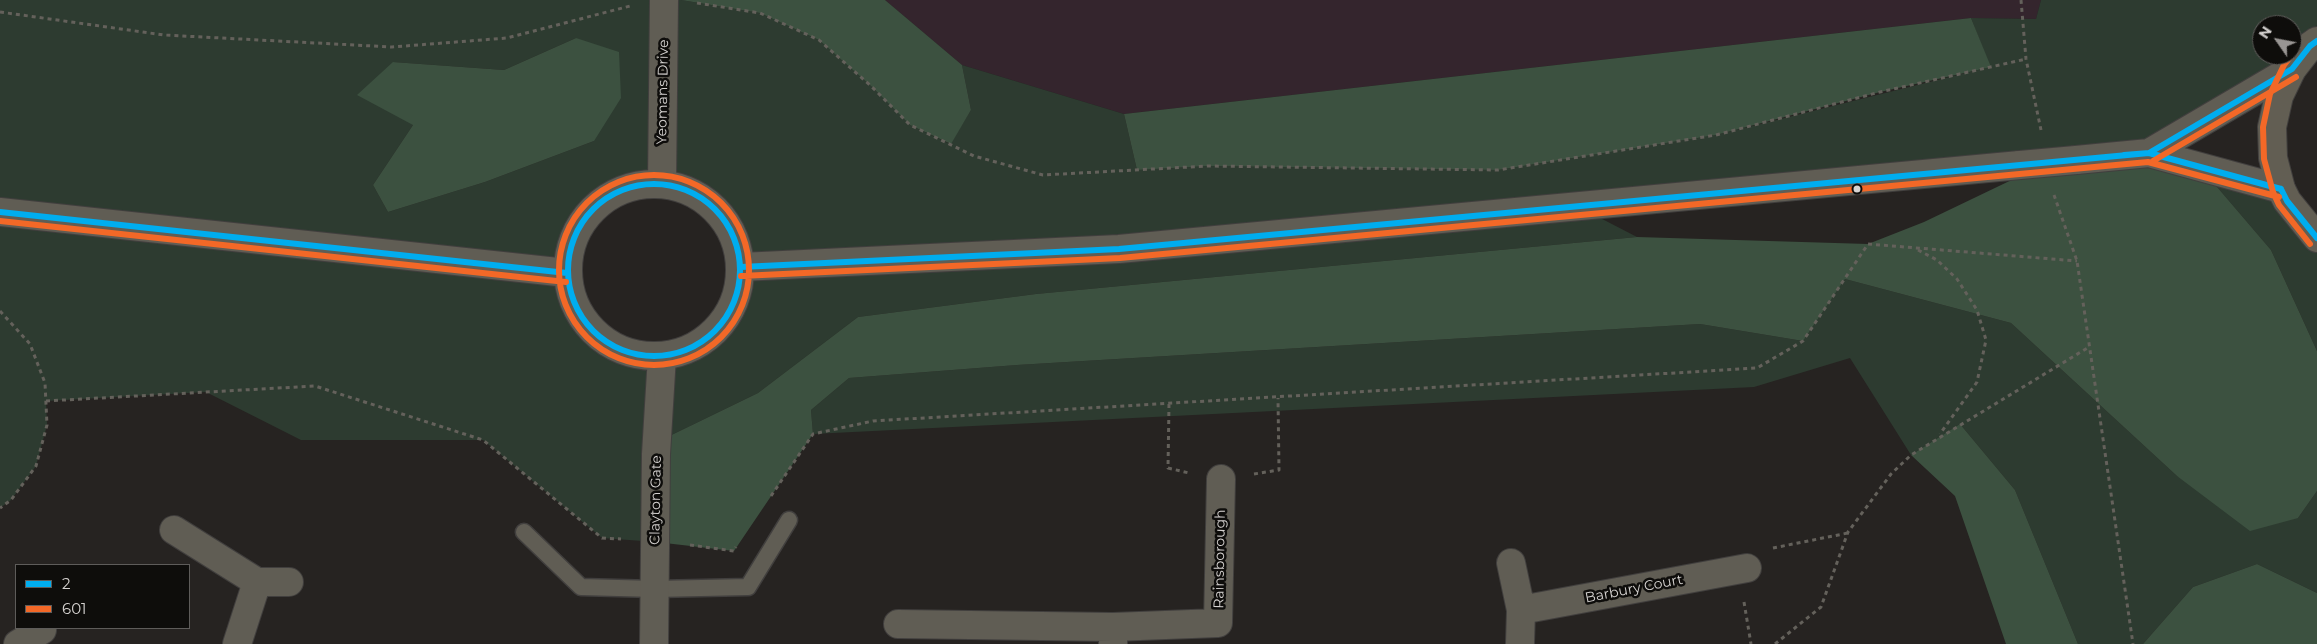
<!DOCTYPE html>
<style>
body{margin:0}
#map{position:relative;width:2317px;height:644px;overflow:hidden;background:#262321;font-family:Montserrat,sans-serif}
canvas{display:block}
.legend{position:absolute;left:15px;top:564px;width:175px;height:65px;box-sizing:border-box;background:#0e0d0b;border:1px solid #5e5c5a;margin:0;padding:6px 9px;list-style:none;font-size:15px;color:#d6d3d1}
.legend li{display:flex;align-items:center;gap:10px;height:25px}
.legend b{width:25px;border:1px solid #5e5c5a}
.north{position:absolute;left:2252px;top:15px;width:50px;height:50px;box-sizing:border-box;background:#0e0d0b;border:1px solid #5e5c5a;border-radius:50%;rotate:303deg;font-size:14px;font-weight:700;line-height:20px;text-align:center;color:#d6d3d1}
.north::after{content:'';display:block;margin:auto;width:18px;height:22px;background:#989593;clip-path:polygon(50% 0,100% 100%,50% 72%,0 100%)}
</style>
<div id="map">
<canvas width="2317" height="644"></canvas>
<ul class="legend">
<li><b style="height:6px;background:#00adef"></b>2</li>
<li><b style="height:6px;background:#f36827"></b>601</li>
</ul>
<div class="north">N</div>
</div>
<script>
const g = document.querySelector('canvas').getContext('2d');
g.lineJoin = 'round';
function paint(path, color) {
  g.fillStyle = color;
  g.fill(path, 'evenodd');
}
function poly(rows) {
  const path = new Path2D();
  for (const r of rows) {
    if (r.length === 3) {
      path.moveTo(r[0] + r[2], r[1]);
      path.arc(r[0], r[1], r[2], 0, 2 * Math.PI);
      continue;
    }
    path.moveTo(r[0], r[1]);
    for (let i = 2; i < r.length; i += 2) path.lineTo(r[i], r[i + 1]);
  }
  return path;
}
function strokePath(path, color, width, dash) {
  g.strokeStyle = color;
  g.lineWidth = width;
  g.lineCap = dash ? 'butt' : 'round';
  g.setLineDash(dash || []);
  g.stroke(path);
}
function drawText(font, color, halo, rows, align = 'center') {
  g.font = font + ' Montserrat,sans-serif';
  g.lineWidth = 5;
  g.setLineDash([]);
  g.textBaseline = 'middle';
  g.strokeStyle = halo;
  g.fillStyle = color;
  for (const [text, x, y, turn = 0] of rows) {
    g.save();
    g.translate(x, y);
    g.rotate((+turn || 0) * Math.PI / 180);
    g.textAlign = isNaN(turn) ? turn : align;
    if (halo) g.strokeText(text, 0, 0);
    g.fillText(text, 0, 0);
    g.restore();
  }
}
const industrial = poly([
 [885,0,2041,0,2036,19,1971,18,1124,114,962,65]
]);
const green = poly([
 [0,0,681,0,760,13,819,40,871,86,910,125,950,144,971,110,962,65,1124,114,1137,170,1208,166,1498,170,1716,135,1990,67,1971,18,2036,19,2041,0,2317,0,2317,25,2310,46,2149,153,1579,207,1637,237,1036,294,858,317,758,393,657,442,656,542,602,538,483,440,301,440,206,392,46,401,47,425,36,466,11,500,0,508],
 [2262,25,2292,25,2292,55,2262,55],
 [576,38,594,141,485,182,388,212,373,185,413,125,393,62,504,70],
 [662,183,697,194,720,213,736,241,741,267,735,302,715,333,689,349,662,356,629,353,604,341,583,319,572,297,567,273,573,240,596,206,625,189,642,184],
 [2200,167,2281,189,2317,238,2317,351,2271,250],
 [1845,279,2011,323,2177,476,2298,518,2317,491,2317,593,2257,564,2193,587,2143,644,2078,644,2015,490,1960,424,1911,455,1850,358,1754,387,813,434,811,410,849,378,1017,365,1700,324,1803,341]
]);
const forest = poly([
 [681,0,885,0,962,65,971,110,951,144,910,125,871,86,819,40,760,13],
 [1971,18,1991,67,1880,92,1716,135,1498,170,1208,166,1137,170,1124,114],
 [576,38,619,52,621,98,594,141,485,182,388,212,373,185,413,125,357,95,393,62,504,70],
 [2047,163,2200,167,2271,250,2317,351,2317,491,2298,518,2250,531,2177,476,2011,323,1845,279,1803,341,1700,324,1017,365,849,378,811,410,813,434,734,551,656,542,657,442,758,393,858,317,1036,294,1637,237,1868,244,1924,222],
 [1960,424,2015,490,2078,644,2006,644,1955,496,1911,455],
 [2257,564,2317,593,2317,644,2143,644,2193,587]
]);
const path = poly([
 [2021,0,2026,59,2041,130],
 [697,3,760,13,819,40,871,86,910,125,974,156,1043,175,1208,166,1498,170,1716,135,1880,92,2026,59],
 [0,12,164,35,392,47,507,38,630,6],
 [2054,195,2077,261,2133,644],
 [1918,250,1937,260,1957,279,1977,310,1986,340,1977,382,1940,434],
 [0,311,30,344,45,383,47,425,36,466,11,500,0,508],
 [46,401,315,386,483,440,602,538,621,539],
 [1169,404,1168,468,1189,473],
 [1254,474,1279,470,1278,398],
 [771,496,813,434,873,421,1757,368,1803,341,1868,244,2077,261],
 [690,545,734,551,736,547],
 [1773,548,1848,533],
 [1744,602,1751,644],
 [1775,644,1821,607,1848,532,1891,474,1911,455,2089,347]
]);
const service = poly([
 [524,532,581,587,655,589,748,587,789,520]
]);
const minor = poly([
 [662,183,664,0],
 [174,530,257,582],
 [1511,563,1521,610],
 [898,624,1113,627],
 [18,644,42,630],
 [237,644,257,582,289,582],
 [1113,644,1113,627,1218,623,1221,479],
 [1520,644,1521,610,1747,568]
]);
const tertiary = poly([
 [2149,153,2292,69],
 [2076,160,2149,153,2281,189],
 [654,270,86],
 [0,212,567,273],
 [741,267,1119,249,2020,165],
 [654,644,656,454,662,356]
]);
const primary = poly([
 [2317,41,2310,46,2292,69,2279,96,2272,127,2273,158,2281,189,2287,201,2317,238]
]);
const tertiaryBridge = poly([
 [2020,165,2076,160]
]);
const bus1 = poly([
 [2124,155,2149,153,2281,189],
 [654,270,86],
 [2281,189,2287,201,2317,238],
 [0,212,567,273],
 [741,267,1119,249,2149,153,2292,69,2310,46,2317,41]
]);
const bus2 = poly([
 [2292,55,2284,65,2270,94,2263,127,2264,159,2273,192,2279,205,2310,244],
 [2153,161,2296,77],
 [654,270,95],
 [0,221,566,282],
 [741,276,1120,258,2148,162,2279,197]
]);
const markers = [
 [1857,189,4.5,"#d6d3d1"]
];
const streetNames = [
 ["Yeomans Drive",663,92,-89],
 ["Clayton Gate",656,500,-89],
 ["Rainsborough",1220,559,-89],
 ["Barbury Court",1634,589,-11]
];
paint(industrial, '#34252d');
paint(green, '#2d3b30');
paint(forest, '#3c5140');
strokePath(service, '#413f3e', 19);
strokePath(minor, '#413f3e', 30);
strokePath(tertiary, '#413f3e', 30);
strokePath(primary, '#413f3e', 30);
strokePath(path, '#64615b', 3, [4, 4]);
strokePath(service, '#605d54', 16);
strokePath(minor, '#605d54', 28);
strokePath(tertiary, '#605d54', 28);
strokePath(primary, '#625e53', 28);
strokePath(tertiaryBridge, '#413f3e', 30, []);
strokePath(tertiaryBridge, '#605d54', 28);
strokePath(bus1, '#00adef', 6);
strokePath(bus2, '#f36827', 6);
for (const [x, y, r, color] of markers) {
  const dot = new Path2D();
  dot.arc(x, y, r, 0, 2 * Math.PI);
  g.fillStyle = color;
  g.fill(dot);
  strokePath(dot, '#0e0d0b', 2);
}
drawText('14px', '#d6d3d1', '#0e0d0b', streetNames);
</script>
